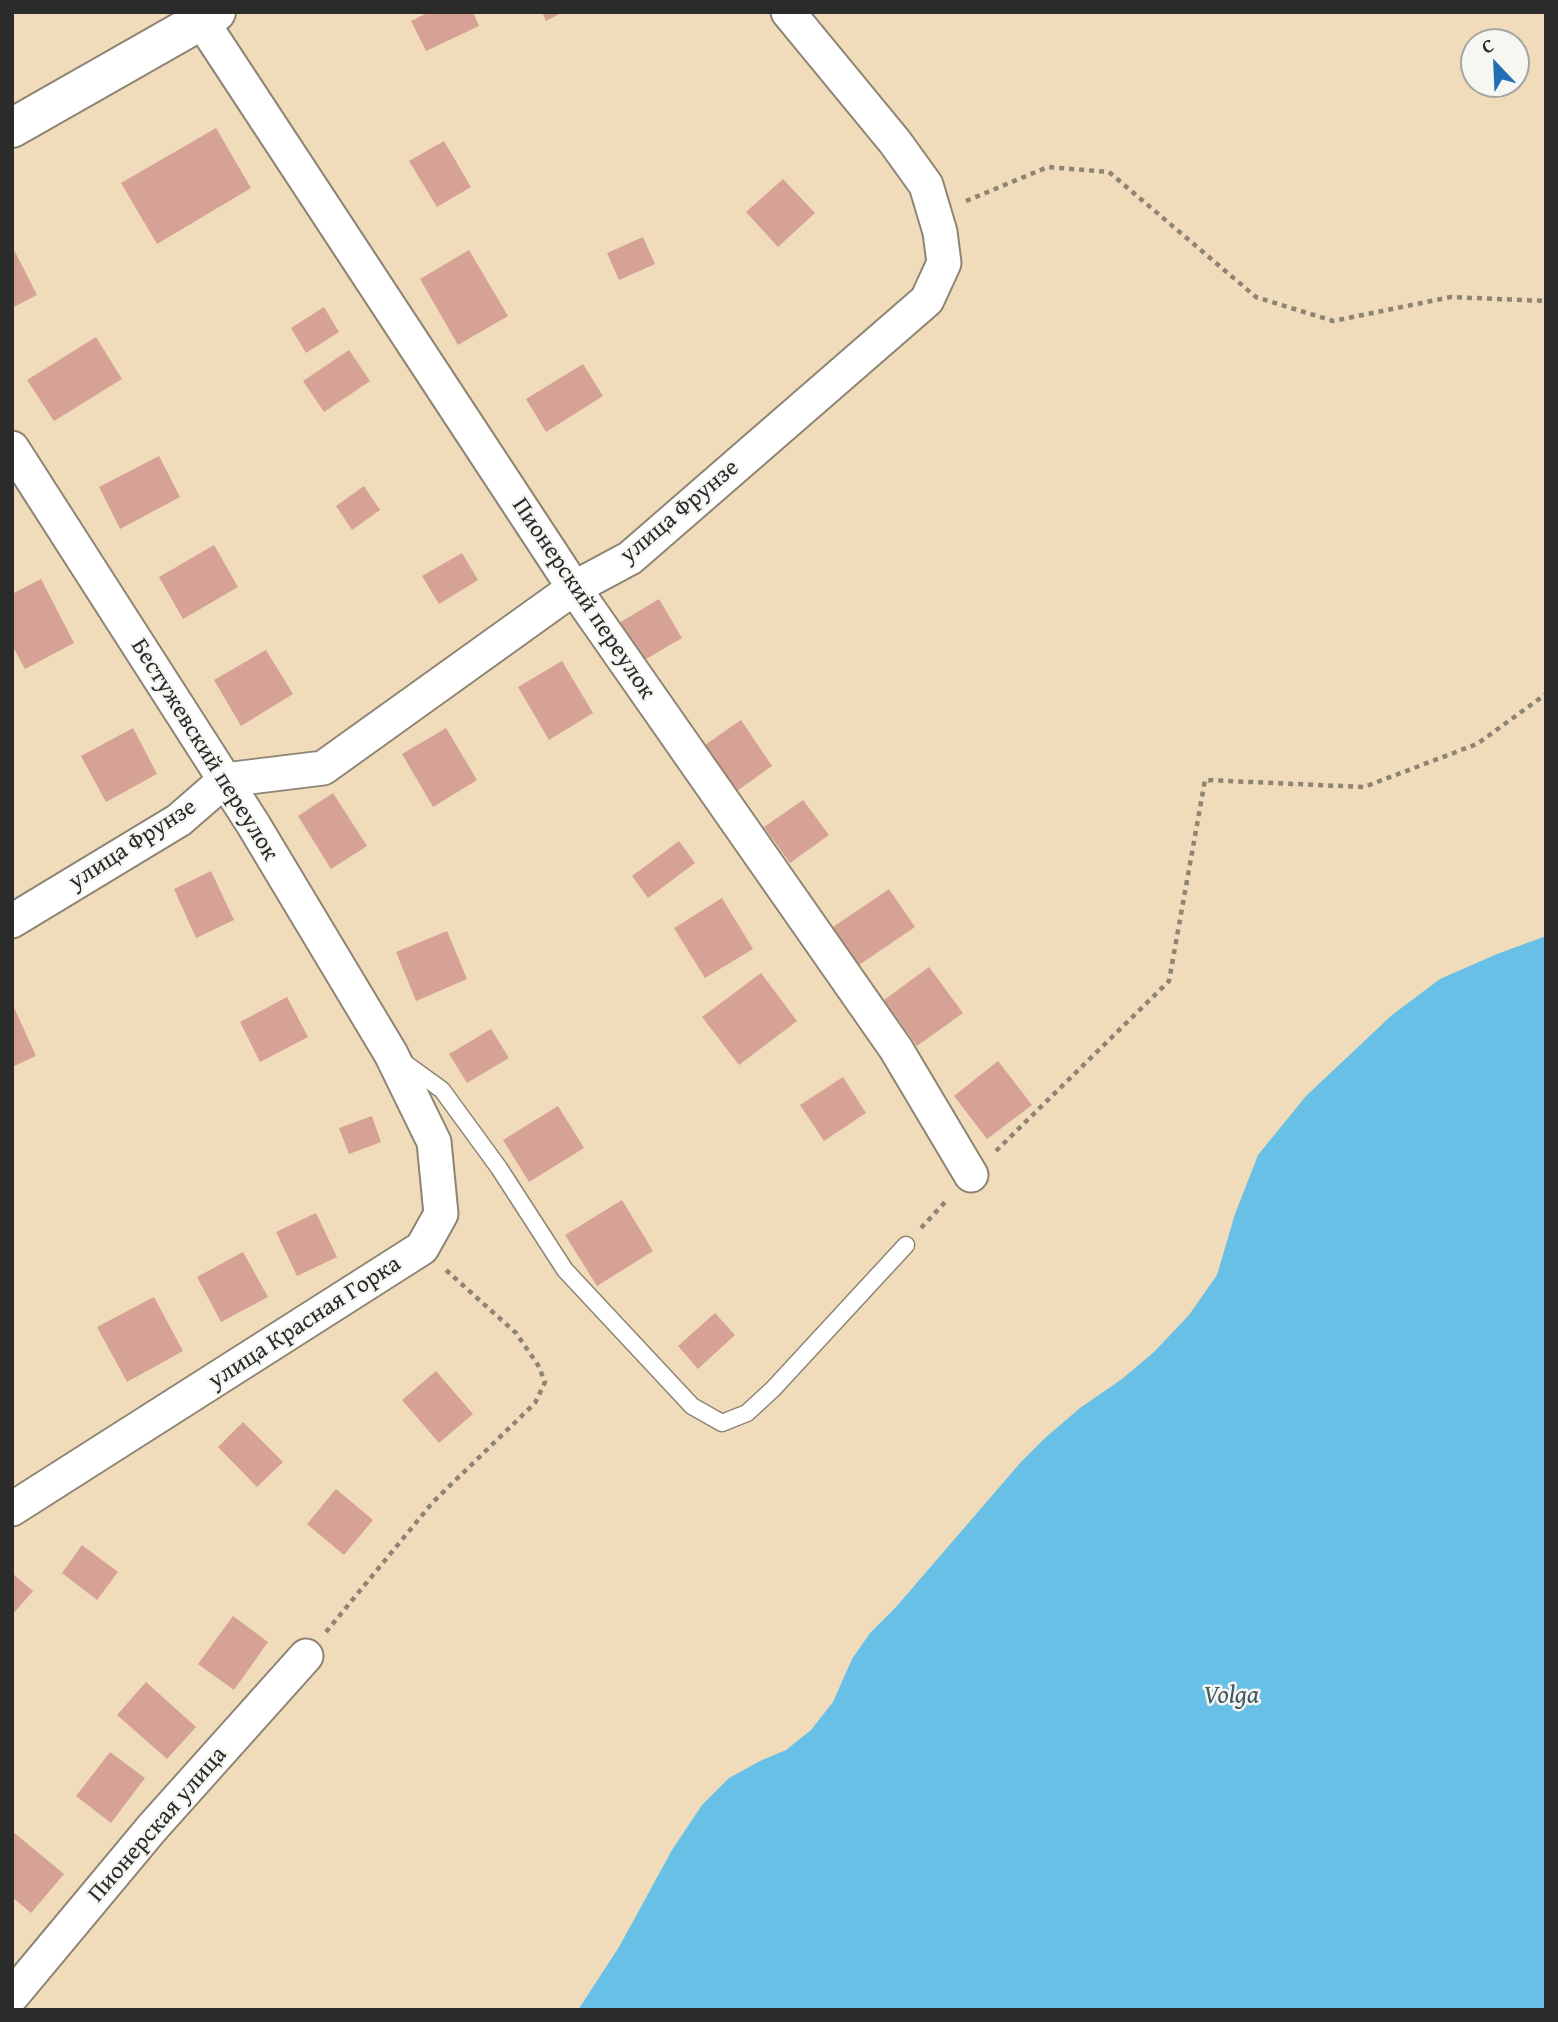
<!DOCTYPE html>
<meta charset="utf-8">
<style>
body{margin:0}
#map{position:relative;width:1558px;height:2022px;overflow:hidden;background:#f0dcbb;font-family:"Gentium Book Plus",serif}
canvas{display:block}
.frame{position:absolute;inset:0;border:14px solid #2b2b2b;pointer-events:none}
.north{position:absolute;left:1460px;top:28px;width:70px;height:70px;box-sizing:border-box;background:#f6f6f2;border:2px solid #a5a5a2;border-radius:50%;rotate:337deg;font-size:19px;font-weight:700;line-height:28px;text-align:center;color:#2b2b2b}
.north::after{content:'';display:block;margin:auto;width:24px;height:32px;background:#1f6fb2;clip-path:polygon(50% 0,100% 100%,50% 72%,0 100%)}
</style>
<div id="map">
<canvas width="1558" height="2022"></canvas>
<div class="frame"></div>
<div class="north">С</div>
</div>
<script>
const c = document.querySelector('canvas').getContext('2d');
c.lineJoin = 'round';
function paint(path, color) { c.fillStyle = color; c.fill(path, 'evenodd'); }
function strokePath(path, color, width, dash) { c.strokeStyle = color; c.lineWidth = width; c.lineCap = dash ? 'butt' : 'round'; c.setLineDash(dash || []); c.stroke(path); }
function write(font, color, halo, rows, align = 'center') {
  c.font = font + ' "Gentium Book Plus",serif'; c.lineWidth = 5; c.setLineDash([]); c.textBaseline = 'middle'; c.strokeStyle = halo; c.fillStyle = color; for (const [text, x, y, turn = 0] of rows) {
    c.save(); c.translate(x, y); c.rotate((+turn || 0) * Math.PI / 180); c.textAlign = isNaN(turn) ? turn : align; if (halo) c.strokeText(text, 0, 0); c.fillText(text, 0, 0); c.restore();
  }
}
const water = new Path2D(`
 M 1546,936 L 1546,2010 L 578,2010 L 619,1947 L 672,1850 L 702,1805 L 729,1778 L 762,1760 L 786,1750 L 811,1730 L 833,1702 L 852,1659 L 870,1633 L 896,1607 L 1021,1462 L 1045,1438 L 1080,1408 L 1122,1379 L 1154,1352 L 1189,1315 L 1217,1275 L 1235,1214 L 1258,1155 L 1306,1096 L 1392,1015 L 1440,979 L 1497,954 Z`);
const building = new Path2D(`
 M 429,12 L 473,12 L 479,26 L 426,51 L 411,21 Z
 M 542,12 L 563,12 L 546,21 Z
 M 216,128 L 251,188 L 157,244 L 121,183 Z
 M 444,141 L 471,187 L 437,207 L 409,161 Z
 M 783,179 L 815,213 L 778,247 L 746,212 Z
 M 643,237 L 655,264 L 619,280 L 607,253 Z
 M 12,246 L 37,295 L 12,308 Z
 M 469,250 L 508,316 L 458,345 L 420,279 Z
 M 324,307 L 339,332 L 306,353 L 291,328 Z
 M 96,337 L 122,379 L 54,421 L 27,380 Z
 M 349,350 L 370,381 L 324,412 L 303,381 Z
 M 583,364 L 603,396 L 546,432 L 526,399 Z
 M 159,456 L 180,497 L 120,529 L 99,487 Z
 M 364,486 L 380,510 L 352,530 L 336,506 Z
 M 214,545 L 238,587 L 183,619 L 159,577 Z
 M 462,553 L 478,580 L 439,604 L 422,576 Z
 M 41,579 L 74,643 L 25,669 L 12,645 L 12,594 Z
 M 659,599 L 682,638 L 641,662 L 619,623 Z
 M 266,650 L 293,694 L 241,726 L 214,680 Z
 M 562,661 L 593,713 L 549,740 L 518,687 Z
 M 741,720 L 772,766 L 734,793 L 702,747 Z
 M 133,728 L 157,774 L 106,802 L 81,756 Z
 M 446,728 L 477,780 L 433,807 L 402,754 Z
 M 333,793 L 367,846 L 331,869 L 298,816 Z
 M 803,800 L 829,835 L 790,863 L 764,827 Z
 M 679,841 L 695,863 L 648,898 L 632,876 Z
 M 211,871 L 234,920 L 196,938 L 174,889 Z
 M 889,889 L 915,927 L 859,965 L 833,927 Z
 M 722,898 L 753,949 L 705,978 L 674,928 Z
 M 447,931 L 467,979 L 416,1001 L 396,952 Z
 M 929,967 L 963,1013 L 917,1046 L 884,1000 Z
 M 761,973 L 797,1021 L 739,1065 L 702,1017 Z
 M 287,997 L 308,1037 L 260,1062 L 240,1022 Z
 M 12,1003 L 36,1056 L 12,1067 Z
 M 491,1029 L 509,1058 L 467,1083 L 449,1054 Z
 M 998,1061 L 1032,1105 L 987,1139 L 954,1096 Z
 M 843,1077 L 866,1113 L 824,1141 L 800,1105 Z
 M 558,1106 L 584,1148 L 529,1182 L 503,1140 Z
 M 372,1116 L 381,1142 L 349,1154 L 339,1128 Z
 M 622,1200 L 653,1251 L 597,1286 L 565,1235 Z
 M 316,1213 L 337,1257 L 297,1276 L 276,1232 Z
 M 243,1252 L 268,1297 L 221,1322 L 197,1277 Z
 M 154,1297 L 183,1351 L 127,1382 L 97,1327 Z
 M 715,1313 L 735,1335 L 698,1369 L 678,1346 Z
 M 436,1371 L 473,1414 L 439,1443 L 402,1400 Z
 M 243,1422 L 283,1462 L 257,1487 L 218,1447 Z
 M 336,1489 L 373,1520 L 344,1555 L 307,1524 Z
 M 82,1545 L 118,1572 L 97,1600 L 62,1573 Z
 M 12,1573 L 33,1591 L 12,1615 Z
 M 233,1616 L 268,1642 L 234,1690 L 198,1664 Z
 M 146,1682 L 196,1727 L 167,1759 L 117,1715 Z
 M 110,1752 L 145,1778 L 111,1823 L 76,1796 Z
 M 12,1831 L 64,1874 L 31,1913 L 12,1897 Z`);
const path = new Path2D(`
 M 966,201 L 1048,167 L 1109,172 L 1256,297 L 1333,321 L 1451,297 L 1546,301
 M 996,1151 L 1169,981 L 1205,780 L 1364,787 L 1477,744 L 1546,694
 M 921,1228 L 948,1199
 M 326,1632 L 433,1502 L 535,1403 L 545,1382 L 538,1365 L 516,1333 L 446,1270`);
const service = new Path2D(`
 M 402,1061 L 442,1090 L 499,1168 L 565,1270 L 692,1406 L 722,1423 L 747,1413 L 773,1389 L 906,1245`);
const minor = new Path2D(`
 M 201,20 L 574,588 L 896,1049 L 971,1175
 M 12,448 L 253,824 L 391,1054 L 434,1142 L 441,1214 L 422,1248 L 12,1509
 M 12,921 L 179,820 L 225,780 L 323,768 L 574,588 L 630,558 L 927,300 L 944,263 L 940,232 L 926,185 L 895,142 L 788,12
 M 12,1996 L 152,1828 L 306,1656`);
const tertiary = new Path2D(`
 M 12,128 L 216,12`);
const streetNames = [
 ["улица Фрунзе",680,512,-40],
 ["Пионерский переулок",583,599,56],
 ["Бестужевский переулок",204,750,58],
 ["улица Фрунзе",133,845,-33],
 ["улица Красная Горка",305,1323,-33],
 ["Пионерская улица",158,1825,-49]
];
const waterNames = [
 ["Volga",1231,1696]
];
paint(water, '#68c0e6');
paint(building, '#d6a296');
strokePath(service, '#8e8473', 19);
strokePath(minor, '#8e8473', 37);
strokePath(tertiary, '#8e8473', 42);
strokePath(path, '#8e8473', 4.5, [5, 5]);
strokePath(service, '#fff', 16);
strokePath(minor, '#fff', 33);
strokePath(tertiary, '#fff', 38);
write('24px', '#2b2b2b', '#f6f6f2', streetNames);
write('italic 26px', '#3d5863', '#f6f6f2', waterNames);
</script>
